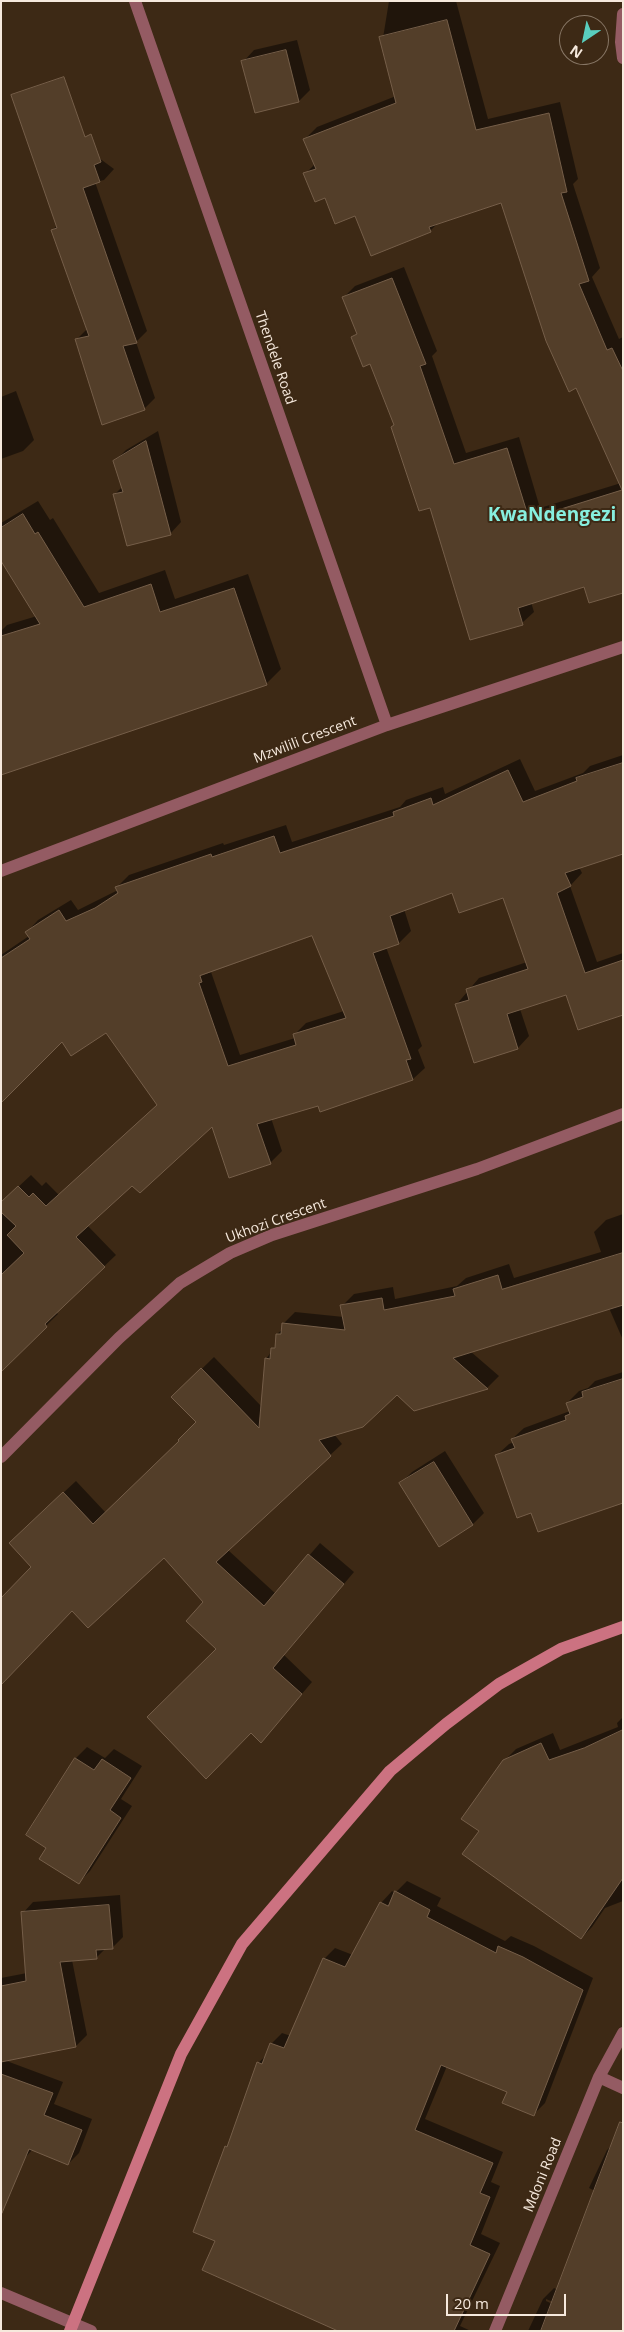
<!DOCTYPE html>
<style>
body{margin:0}
#map{position:relative;width:624px;height:2332px;overflow:hidden;background:#3d2915;font-family:"Open Sans",sans-serif}
canvas{display:block}
.frame{position:absolute;inset:0;border:2px solid #f6e9dd;pointer-events:none}
.north{position:absolute;left:559px;top:15px;width:50px;height:50px;box-sizing:border-box;background:#3d2915;border:1px solid #877665;border-radius:50%;rotate:214deg;font-size:14px;font-weight:700;line-height:20px;text-align:center;color:#f6e9dd}
.north::after{content:'';display:block;margin:auto;width:18px;height:22px;background:#59cebe;clip-path:polygon(50% 0,100% 100%,50% 72%,0 100%)}
.scale{position:absolute;left:446px;top:2294px;width:120px;height:22px;box-sizing:border-box;border:2px solid #f6e9dd;border-top:0;padding-left:6px;font-size:15px;line-height:18px;white-space:nowrap;color:#f6e9dd;-webkit-text-stroke:4px #3d2915;paint-order:stroke}
</style>
<div id="map">
<canvas width="624" height="2332"></canvas>
<div class="frame"></div>
<div class="north">N</div>
<div class="scale">20 m</div>
</div>
<script>
const c = document.querySelector('canvas').getContext('2d');
c.lineJoin = 'round';
function paint(path, color) { c.fillStyle = color; c.fill(path, 'evenodd'); }
function strokePath(path, color, width, dash) { c.strokeStyle = color; c.lineWidth = width; c.lineCap = dash ? 'butt' : 'round'; c.setLineDash(dash || []); c.stroke(path); }
function write(font, color, halo, rows, align = 'center') {
  c.font = font + ' "Open Sans",sans-serif'; c.lineWidth = 4; c.setLineDash([]); c.textBaseline = 'middle'; c.strokeStyle = halo; c.fillStyle = color; for (const [text, x, y, turn = 0] of rows) {
    c.save(); c.translate(x, y); c.rotate((+turn || 0) * Math.PI / 180); c.textAlign = isNaN(turn) ? turn : align; if (halo) c.strokeText(text, 0, 0); c.fillText(text, 0, 0); c.restore();
  }
}
const shadow = new Path2D(`
 M 389,1 L 456,1 L 488,119 L 560,102 L 578,179 L 573,184 L 600,268 L 592,277 L 619,339 L 623,337 L 623,591 L 585,585 L 531,602 L 534,612 L 522,623 L 430,506 L 392,427 L 395,424 L 371,362 L 353,337 L 357,333 L 344,297 L 355,286 L 404,267 L 437,351 L 432,356 L 466,453 L 519,437 L 540,508 L 621,483 L 501,201 L 438,223 L 430,231 L 326,196 L 305,174 L 315,164 L 305,139 L 317,127 L 396,96 L 382,44 Z
 M 297,40 L 310,90 L 299,101 L 243,62 L 254,50 Z
 M 31,108 L 114,169 L 104,180 L 95,182 L 147,331 L 136,342 L 155,398 L 144,409 L 76,340 L 87,329 L 52,230 L 58,225 Z
 M 16,391 L 34,440 L 23,451 L 1,459 L 1,397 Z
 M 158,431 L 181,522 L 170,534 L 114,495 L 123,486 L 115,461 L 126,450 Z
 M 38,501 L 50,520 L 53,518 L 99,593 L 165,570 L 175,599 L 248,574 L 281,669 L 266,684 L 1,758 L 1,631 L 7,625 L 37,616 L 1,558 L 1,523 Z
 M 623,755 L 623,853 L 579,867 L 582,873 L 570,886 L 597,962 L 623,953 L 623,1010 L 566,994 L 520,1009 L 529,1036 L 518,1048 L 456,1005 L 479,978 L 527,962 L 504,897 L 452,892 L 404,909 L 411,931 L 399,943 L 386,947 L 422,1046 L 418,1050 L 425,1068 L 413,1079 L 271,1118 L 282,1151 L 270,1163 L 213,1124 L 132,1184 L 87,1225 L 116,1255 L 56,1312 L 58,1314 L 1,1370 L 1,1203 L 31,1175 L 42,1186 L 46,1182 L 59,1195 L 159,1105 L 107,1031 L 62,1040 L 1,1006 L 1,955 L 29,936 L 27,932 L 38,920 L 71,900 L 78,910 L 118,890 L 117,887 L 129,875 L 223,843 L 224,845 L 286,825 L 292,842 L 400,807 L 406,800 L 443,787 L 445,794 L 520,759 L 535,791 L 583,773 L 590,766 ZM 313,935 L 344,1011 L 306,1023 L 294,1035 L 295,1038 L 240,1055 L 211,972 Z
 M 623,1214 L 623,1340 L 609,1308 L 470,1351 L 499,1376 L 487,1388 L 414,1410 L 397,1393 L 334,1434 L 342,1444 L 228,1550 L 276,1594 L 320,1543 L 354,1572 L 284,1655 L 312,1682 L 272,1729 L 218,1649 L 204,1602 L 164,1556 L 73,1609 L 33,1567 L 22,1531 L 76,1481 L 106,1513 L 181,1441 L 198,1422 L 173,1397 L 214,1357 L 262,1407 L 266,1359 L 277,1344 L 277,1334 L 283,1329 L 283,1324 L 295,1312 L 344,1317 L 342,1306 L 354,1294 L 393,1287 L 395,1299 L 457,1286 L 466,1278 L 509,1264 L 514,1278 L 601,1252 L 594,1232 L 606,1220 Z
 M 623,1372 L 623,1502 L 532,1511 L 497,1455 L 509,1444 L 514,1442 L 512,1439 L 524,1428 L 570,1411 L 567,1403 L 579,1391 L 588,1388 L 595,1381 Z
 M 445,1451 L 484,1513 L 473,1524 L 439,1545 L 400,1484 L 412,1472 Z
 M 623,1717 L 623,1901 L 605,1908 L 592,1927 L 581,1938 L 480,1830 L 504,1761 L 516,1749 L 553,1733 L 560,1750 L 618,1727 L 617,1723 Z
 M 87,1747 L 105,1758 L 114,1749 L 142,1766 L 121,1799 L 132,1806 L 90,1871 L 79,1882 L 48,1847 L 27,1834 L 76,1758 Z
 M 407,1881 L 441,1898 L 437,1906 L 505,1941 L 511,1936 L 534,1946 L 593,1978 L 545,2103 L 534,2114 L 509,2091 L 447,2066 L 425,2119 L 503,2152 L 491,2182 L 500,2186 L 481,2234 L 500,2243 L 460,2326 L 471,2331 L 338,2331 L 216,2241 L 226,2147 L 230,2143 L 258,2063 L 268,2054 L 271,2044 L 282,2033 L 291,2036 L 324,1959 L 335,1948 L 353,1955 L 381,1903 L 392,1891 L 395,1893 Z
 M 120,1895 L 123,1937 L 112,1948 L 106,1948 L 96,1958 L 72,1960 L 87,2035 L 76,2046 L 4,2060 L 63,2082 L 54,2104 L 92,2119 L 79,2153 L 68,2164 L 33,2149 L 24,2159 L 13,2158 L 1,2184 L 1,1978 L 27,1973 L 23,1913 L 33,1902 Z
 M 618,2139 L 623,2331 L 528,2331 L 543,2299 L 554,2288 L 558,2290 L 595,2191 L 589,2188 L 607,2150 ZM 546,2299 L 558,2304 L 557,2306 L 546,2301 Z`);
const building = new Path2D(`
 M 447,20 L 476,130 L 549,113 L 567,192 L 561,193 L 589,281 L 579,284 L 607,350 L 612,348 L 623,371 L 623,593 L 589,603 L 584,587 L 518,608 L 523,625 L 470,640 L 430,508 L 419,511 L 391,427 L 394,425 L 370,364 L 363,367 L 351,337 L 357,334 L 342,297 L 392,278 L 426,364 L 420,366 L 454,464 L 507,448 L 529,519 L 622,490 L 576,388 L 569,392 L 546,341 L 501,203 L 429,227 L 431,232 L 371,256 L 355,216 L 335,224 L 325,198 L 315,202 L 303,173 L 316,169 L 303,139 L 396,103 L 379,37 Z
 M 286,50 L 299,102 L 255,113 L 241,61 Z
 M 64,77 L 85,137 L 91,134 L 101,162 L 94,165 L 100,182 L 83,188 L 137,343 L 123,346 L 145,410 L 102,425 L 75,339 L 89,336 L 51,230 L 57,228 L 11,95 Z
 M 146,441 L 171,535 L 127,546 L 113,494 L 123,492 L 113,461 Z
 M 23,514 L 35,534 L 38,532 L 84,607 L 151,584 L 160,612 L 234,588 L 267,685 L 1,775 L 1,636 L 40,624 L 1,561 L 1,528 Z
 M 623,763 L 623,854 L 565,873 L 571,886 L 557,893 L 585,973 L 623,960 L 623,1015 L 578,1030 L 566,995 L 507,1014 L 518,1049 L 474,1063 L 455,1004 L 469,1000 L 466,989 L 528,969 L 503,898 L 459,913 L 452,893 L 390,916 L 399,944 L 373,953 L 411,1059 L 406,1060 L 413,1080 L 320,1112 L 318,1106 L 257,1124 L 271,1164 L 229,1178 L 212,1127 L 140,1193 L 132,1186 L 76,1237 L 105,1267 L 45,1324 L 47,1327 L 1,1372 L 1,1275 L 24,1253 L 7,1235 L 16,1226 L 1,1212 L 1,1202 L 18,1186 L 29,1197 L 33,1193 L 46,1206 L 157,1105 L 106,1033 L 71,1056 L 62,1042 L 1,1103 L 1,958 L 30,939 L 25,932 L 59,910 L 66,921 L 95,908 L 118,893 L 115,887 L 211,854 L 212,857 L 274,836 L 280,853 L 394,816 L 393,812 L 431,798 L 433,805 L 508,770 L 523,802 L 577,781 L 576,778 ZM 312,936 L 346,1018 L 293,1034 L 296,1045 L 228,1066 L 199,983 L 202,982 L 200,976 Z
 M 623,1253 L 623,1305 L 453,1358 L 488,1389 L 414,1411 L 397,1395 L 363,1427 L 319,1440 L 331,1456 L 216,1562 L 264,1606 L 308,1554 L 344,1584 L 273,1668 L 302,1694 L 261,1743 L 251,1733 L 206,1779 L 147,1717 L 216,1649 L 186,1621 L 203,1602 L 164,1558 L 88,1628 L 72,1611 L 1,1685 L 1,1598 L 31,1567 L 9,1543 L 63,1492 L 93,1524 L 179,1441 L 178,1440 L 196,1422 L 171,1397 L 201,1368 L 259,1428 L 265,1358 L 270,1359 L 271,1348 L 275,1348 L 276,1334 L 281,1334 L 282,1323 L 345,1330 L 340,1305 L 382,1298 L 384,1310 L 455,1296 L 453,1289 L 498,1275 L 502,1289 Z
 M 623,1379 L 623,1503 L 538,1532 L 531,1513 L 517,1518 L 495,1455 L 515,1448 L 511,1439 L 566,1420 L 565,1416 L 570,1414 L 566,1403 L 583,1397 L 582,1392 Z
 M 434,1462 L 473,1525 L 439,1547 L 399,1483 Z
 M 623,1730 L 623,1878 L 581,1939 L 462,1854 L 479,1831 L 461,1819 L 503,1760 L 541,1743 L 549,1760 L 584,1748 Z
 M 75,1758 L 94,1770 L 102,1759 L 131,1778 L 110,1810 L 121,1818 L 79,1884 L 39,1859 L 46,1848 L 26,1835 Z
 M 395,1891 L 430,1910 L 427,1917 L 496,1953 L 498,1946 L 523,1957 L 583,1990 L 534,2116 L 502,2103 L 507,2092 L 441,2065 L 415,2130 L 493,2163 L 480,2193 L 490,2197 L 470,2245 L 490,2254 L 454,2331 L 338,2331 L 202,2270 L 215,2241 L 193,2232 L 225,2146 L 227,2147 L 257,2062 L 262,2064 L 270,2043 L 284,2048 L 323,1958 L 345,1967 L 380,1902 L 388,1906 Z
 M 109,1905 L 113,1949 L 96,1950 L 97,1959 L 60,1962 L 76,2047 L 1,2062 L 1,1986 L 26,1981 L 21,1912 Z
 M 1,2074 L 53,2093 L 44,2115 L 82,2130 L 68,2165 L 29,2149 L 2,2213 Z
 M 620,2122 L 623,2123 L 623,2331 L 541,2331 Z`);
const street = new Path2D(`
 M 135,1 L 387,725
 M 623,14 L 621,42 L 623,58
 M 1,871 L 387,725 L 623,647
 M 1,1457 L 119,1338 L 180,1283 L 230,1253 L 272,1235 L 477,1169 L 623,1114
 M 599,2077 L 623,2088
 M 1,2293 L 91,2331
 M 495,2331 L 599,2077 L 623,2033`);
const secondary = new Path2D(`
 M 70,2331 L 181,2054 L 242,1944 L 390,1771 L 446,1724 L 499,1684 L 561,1649 L 623,1627`);
const streetNames = [
 ["Thendele Road",275,358,71],
 ["Mzwilili Crescent",305,740,-21],
 ["Ukhozi Crescent",276,1221,-20],
 ["Mdoni Road",543,2175,-68]
];
const districtNames = [
 ["KwaNdengezi",552,516]
];
paint(shadow, '#0007');
paint(building, '#533e29');
strokePath(building, '#755e49', 1);
strokePath(street, '#945b63', 12);
strokePath(secondary, '#cc7281', 12);
write('14px', '#f6e9dd', '#3d2915', streetNames);
write('bold 19px', '#87efdf', '#3d2915', districtNames);
</script>
